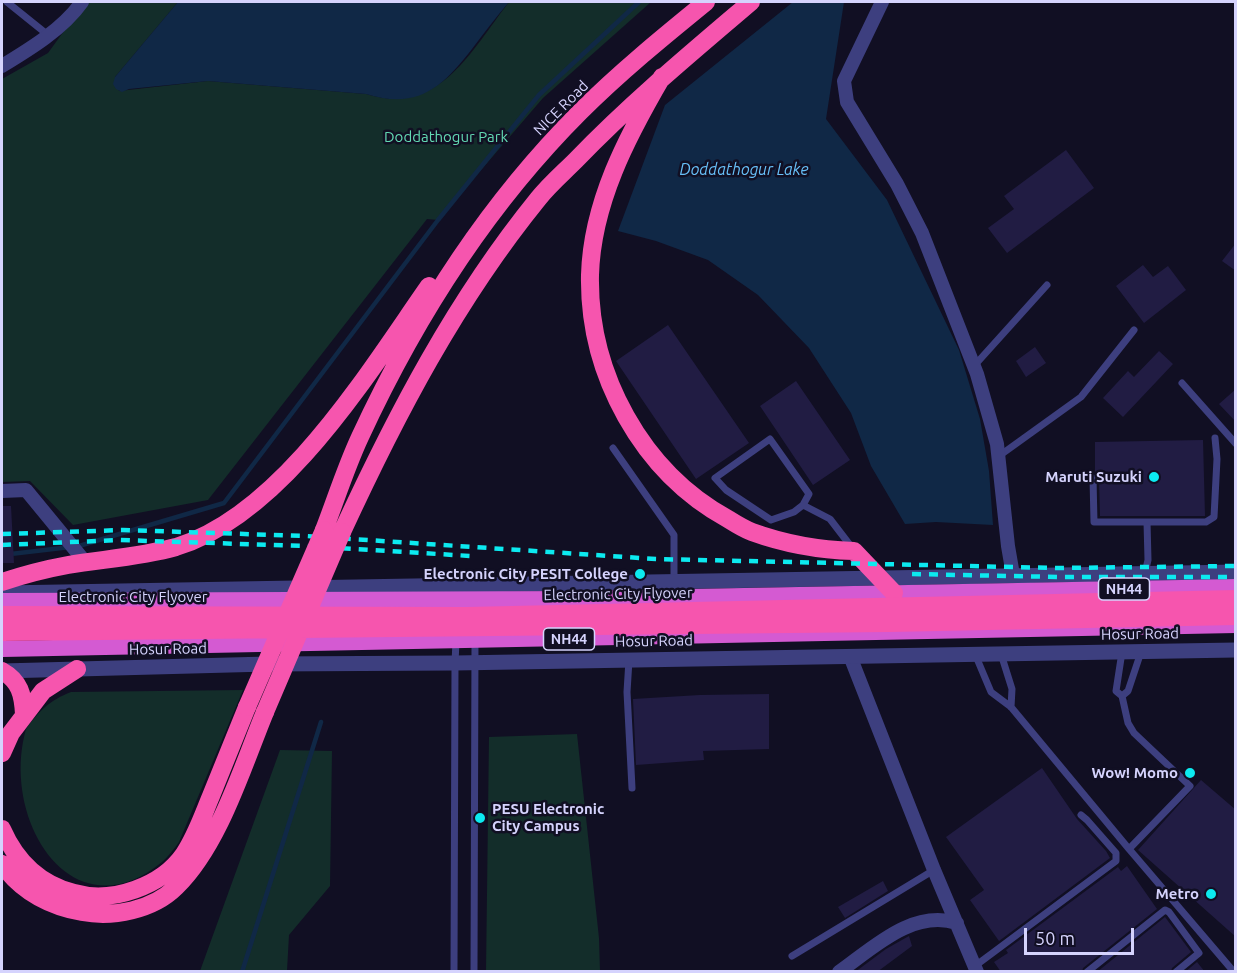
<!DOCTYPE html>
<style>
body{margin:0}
#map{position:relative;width:1237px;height:973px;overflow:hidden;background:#110f23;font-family:Ubuntu,sans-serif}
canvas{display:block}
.frame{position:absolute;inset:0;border:3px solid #d5d3fd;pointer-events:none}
.scale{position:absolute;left:1024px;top:928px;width:110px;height:27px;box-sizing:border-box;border:3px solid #d5d3fd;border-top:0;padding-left:8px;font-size:18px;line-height:21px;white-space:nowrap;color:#d5d3fd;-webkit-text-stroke:4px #110f23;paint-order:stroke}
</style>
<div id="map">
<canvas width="1237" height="973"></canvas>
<div class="frame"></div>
<div class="scale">50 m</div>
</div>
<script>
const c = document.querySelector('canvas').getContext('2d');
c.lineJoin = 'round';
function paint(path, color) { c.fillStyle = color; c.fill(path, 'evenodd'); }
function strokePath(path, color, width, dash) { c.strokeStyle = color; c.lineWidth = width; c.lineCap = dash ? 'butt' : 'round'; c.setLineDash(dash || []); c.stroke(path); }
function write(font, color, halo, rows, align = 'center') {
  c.font = font + ' Ubuntu,sans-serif'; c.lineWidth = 5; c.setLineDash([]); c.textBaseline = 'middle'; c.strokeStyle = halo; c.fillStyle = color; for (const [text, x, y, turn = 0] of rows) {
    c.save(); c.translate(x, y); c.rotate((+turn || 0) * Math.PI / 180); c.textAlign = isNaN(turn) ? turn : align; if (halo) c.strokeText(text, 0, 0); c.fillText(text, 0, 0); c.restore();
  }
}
const green = new Path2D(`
 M 85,2 L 178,2 L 115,77 L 119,91 L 208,81 L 366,94 C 439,117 471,51 509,2 L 651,2 L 543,98 L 438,220 L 427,219 L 208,500 L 73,525 L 30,481 L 2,482 L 2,79 L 48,53 Z
 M 243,690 L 179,842 C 174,849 168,857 162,862 C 72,936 0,820 26,729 C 39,711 50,700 71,692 Z
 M 577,734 L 599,938 L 600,971 L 486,971 L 489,737 Z
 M 280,750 L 332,751 L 330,886 L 289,935 L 287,971 L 200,971 Z`);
const water = new Path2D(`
 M 178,2 L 509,2 C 496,17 484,33 472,49 C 442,88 417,110 366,94 L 208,81 L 129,89 L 122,92 L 116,89 L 113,84 L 115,77 Z
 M 793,2 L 844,2 L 826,119 L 887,200 L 959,350 L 980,419 L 989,471 L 993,525 L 936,522 L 905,524 L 871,466 L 851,413 L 809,348 L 758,295 L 708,260 L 656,241 L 618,231 L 665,105 Z`);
const stream = new Path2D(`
 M 2,555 L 79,546 L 224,503 L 438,220 L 539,95 L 639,2
 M 242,972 L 321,722`);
const building = new Path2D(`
 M 1066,150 L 1094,188 L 1007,253 L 988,228 L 1014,209 L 1004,196 Z
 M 1236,243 L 1236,271 L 1222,261 Z
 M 1143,265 L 1153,277 L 1168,266 L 1186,290 L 1144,323 L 1116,286 Z
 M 668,325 L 749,443 L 696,479 L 616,361 Z
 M 1035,347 L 1046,363 L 1026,377 L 1016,361 Z
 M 1159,351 L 1173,364 L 1123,417 L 1103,398 L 1128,371 L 1134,377 Z
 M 796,381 L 850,460 L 813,485 L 760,406 Z
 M 1236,389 L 1236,422 L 1219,404 Z
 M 1203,440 L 1205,516 L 1100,516 L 1099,478 L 1095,473 L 1095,442 Z
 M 2,506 L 11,506 L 14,563 L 2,563 Z
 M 769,694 L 769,749 L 703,751 L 704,760 L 636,765 L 633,699 L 700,695 Z
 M 1042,768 L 1077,819 L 1106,851 L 1110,858 L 999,941 L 970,900 L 984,890 L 946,837 Z
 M 1201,780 L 1236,810 L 1236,937 L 1138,850 Z
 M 1127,866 L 1157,909 L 1083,968 L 1082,972 L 1001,972 L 994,962 L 1008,953 L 1006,950 L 1118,867 L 1121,871 Z
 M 883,881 L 888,891 L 845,918 L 838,907 Z
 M 1165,917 L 1191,952 L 1172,968 L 1171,972 L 1097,972 Z
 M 909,936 L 912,946 L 877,972 L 855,972 L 886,949 Z
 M 1197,962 L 1205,972 L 1185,972 Z`);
const service = new Path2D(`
 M 7,2 L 48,35
 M 974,366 L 1047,285
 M 1182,383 L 1236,444
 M 613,448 L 674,535 L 674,580
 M 999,456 L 1081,397 L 1134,330
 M 1093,478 L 1094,522 L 1147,522 L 1148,560 L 1145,573
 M 803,505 L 794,512 L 771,520 L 726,490 L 715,478 L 770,439 L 809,494 L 803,505 L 830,519 L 853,549
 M 1147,522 L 1206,522 L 1214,517 L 1217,459 L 1215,438
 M 975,654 L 991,692 L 1011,707 L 1129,849 L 1190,786 L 1134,733 L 1128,723 L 1122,696 L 1116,691 L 1122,652
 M 1001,654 L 1012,689 L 1011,707
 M 629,660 L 627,692 L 632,788
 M 1122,696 L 1128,691 L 1141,652
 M 1129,849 L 1234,972
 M 792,956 L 934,870
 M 975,966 L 1116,861 L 1116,853 L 1087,820 L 1081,815
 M 454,972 L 455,663 L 456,641
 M 474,972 L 475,641
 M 1087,972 L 1165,910 L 1169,912 L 1199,953 L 1176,972`);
const minor = new Path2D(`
 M 882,2 L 844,81 L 847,102 L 897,184 L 922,233 L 977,374 L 997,444 L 1008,546 L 1013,575
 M 2,66 C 30,49 63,29 82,2
 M 2,491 L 26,490 L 86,563
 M 850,656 L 934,870 L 977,972
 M 839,972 C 873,948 912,909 957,923`);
const tertiary = new Path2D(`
 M 2,593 L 1236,572
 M 2,671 L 268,664 L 455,663 L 1236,650`);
const trunk = new Path2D(`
 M 2,601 L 580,599 L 1236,587
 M 2,649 L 1236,625`);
const motorway = new Path2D(`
 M 662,77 C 627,137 592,203 590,275 C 588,374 642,472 728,519 C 736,524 744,529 752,532 C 785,544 819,550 854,551 L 894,593
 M 324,530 C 336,499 346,467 360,437 C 415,318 487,205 580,112 C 619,73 663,37 706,2
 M 342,532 C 396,415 456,300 538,199 C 549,185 563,173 576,160 C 631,103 691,53 751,2
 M 2,582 C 23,575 46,569 68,565 C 104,559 140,557 176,547 C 282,515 368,373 429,286
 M 2,671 C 20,681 23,695 24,714
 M 2,753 L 11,733 L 43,691 L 77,669
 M 2,829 C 16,861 39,884 74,893 C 112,904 162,886 184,854 C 196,836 203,815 211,796 C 223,766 235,736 247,707
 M 2,864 C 22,892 49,906 82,912 C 113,918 153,910 176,887 C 219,845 242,768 265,712`);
const rail = new Path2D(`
 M 2,534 L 123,530 L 306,536 L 656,559 L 1057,568 L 1236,566
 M 2,545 L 120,540 L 304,546 L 471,556
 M 912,574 L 1059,577 L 1236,577`);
const motorwayBridge = new Path2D(`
 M 2,615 L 467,616 L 1236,599
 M 2,632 L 889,623 L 1236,616
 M 247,707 L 324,530
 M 265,712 L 342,532`);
const markers = [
 [1154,477,6,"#0ceaf0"],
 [640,574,6,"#0ceaf0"],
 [1190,773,6,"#0ceaf0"],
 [480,818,6,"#0ceaf0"],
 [1211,894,6,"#0ceaf0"]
];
const shields = [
 [1124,589,51],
 [569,639,51]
];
const shieldNames = [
 ["NH44",1124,589],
 ["NH44",569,639]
];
const streetNames = [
 ["NICE Road",561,108,-45],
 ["Electronic City Flyover",618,594,-1],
 ["Electronic City Flyover",133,597],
 ["Hosur Road",1140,634,-1],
 ["Hosur Road",654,641,-1],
 ["Hosur Road",168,649,-1]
];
const parkNames = [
 ["Doddathogur Park",446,137]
];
const poiNames = [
 ["Maruti Suzuki",1142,477],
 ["Electronic City PESIT College",628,574],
 ["Wow! Momo",1178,773],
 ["PESU Electronic",492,809,"left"],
 ["City Campus",492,826,"left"],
 ["Metro",1199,894]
];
const waterNames = [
 ["Doddathogur Lake",744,170]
];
paint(green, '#132d2a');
paint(water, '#102846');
strokePath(stream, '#102846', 4.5);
paint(building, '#211c43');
strokePath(service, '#3d3f7f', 7);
strokePath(minor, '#3d3f7f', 14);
strokePath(tertiary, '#3d3f7f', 15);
strokePath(trunk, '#d45ad2', 16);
strokePath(motorway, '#f655ae', 18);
strokePath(rail, '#0ceaf0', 4.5, [9, 8]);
strokePath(motorwayBridge, '#f655ae', 18);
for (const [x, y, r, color] of markers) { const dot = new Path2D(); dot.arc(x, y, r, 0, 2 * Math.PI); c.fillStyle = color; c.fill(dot); strokePath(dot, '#110f23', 2); }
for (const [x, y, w] of shields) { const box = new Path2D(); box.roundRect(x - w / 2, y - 11, w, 22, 4.5); c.fillStyle = '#110f23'; c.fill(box); strokePath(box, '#d5d3fd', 1.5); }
write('bold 14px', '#d5d3fd', null, shieldNames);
write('15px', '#d5d3fd', '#110f23', streetNames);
write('15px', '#63d9b3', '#110f23', parkNames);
write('bold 15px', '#d5d3fd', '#110f23', poiNames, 'right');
write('italic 16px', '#67bff7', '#110f23', waterNames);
</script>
